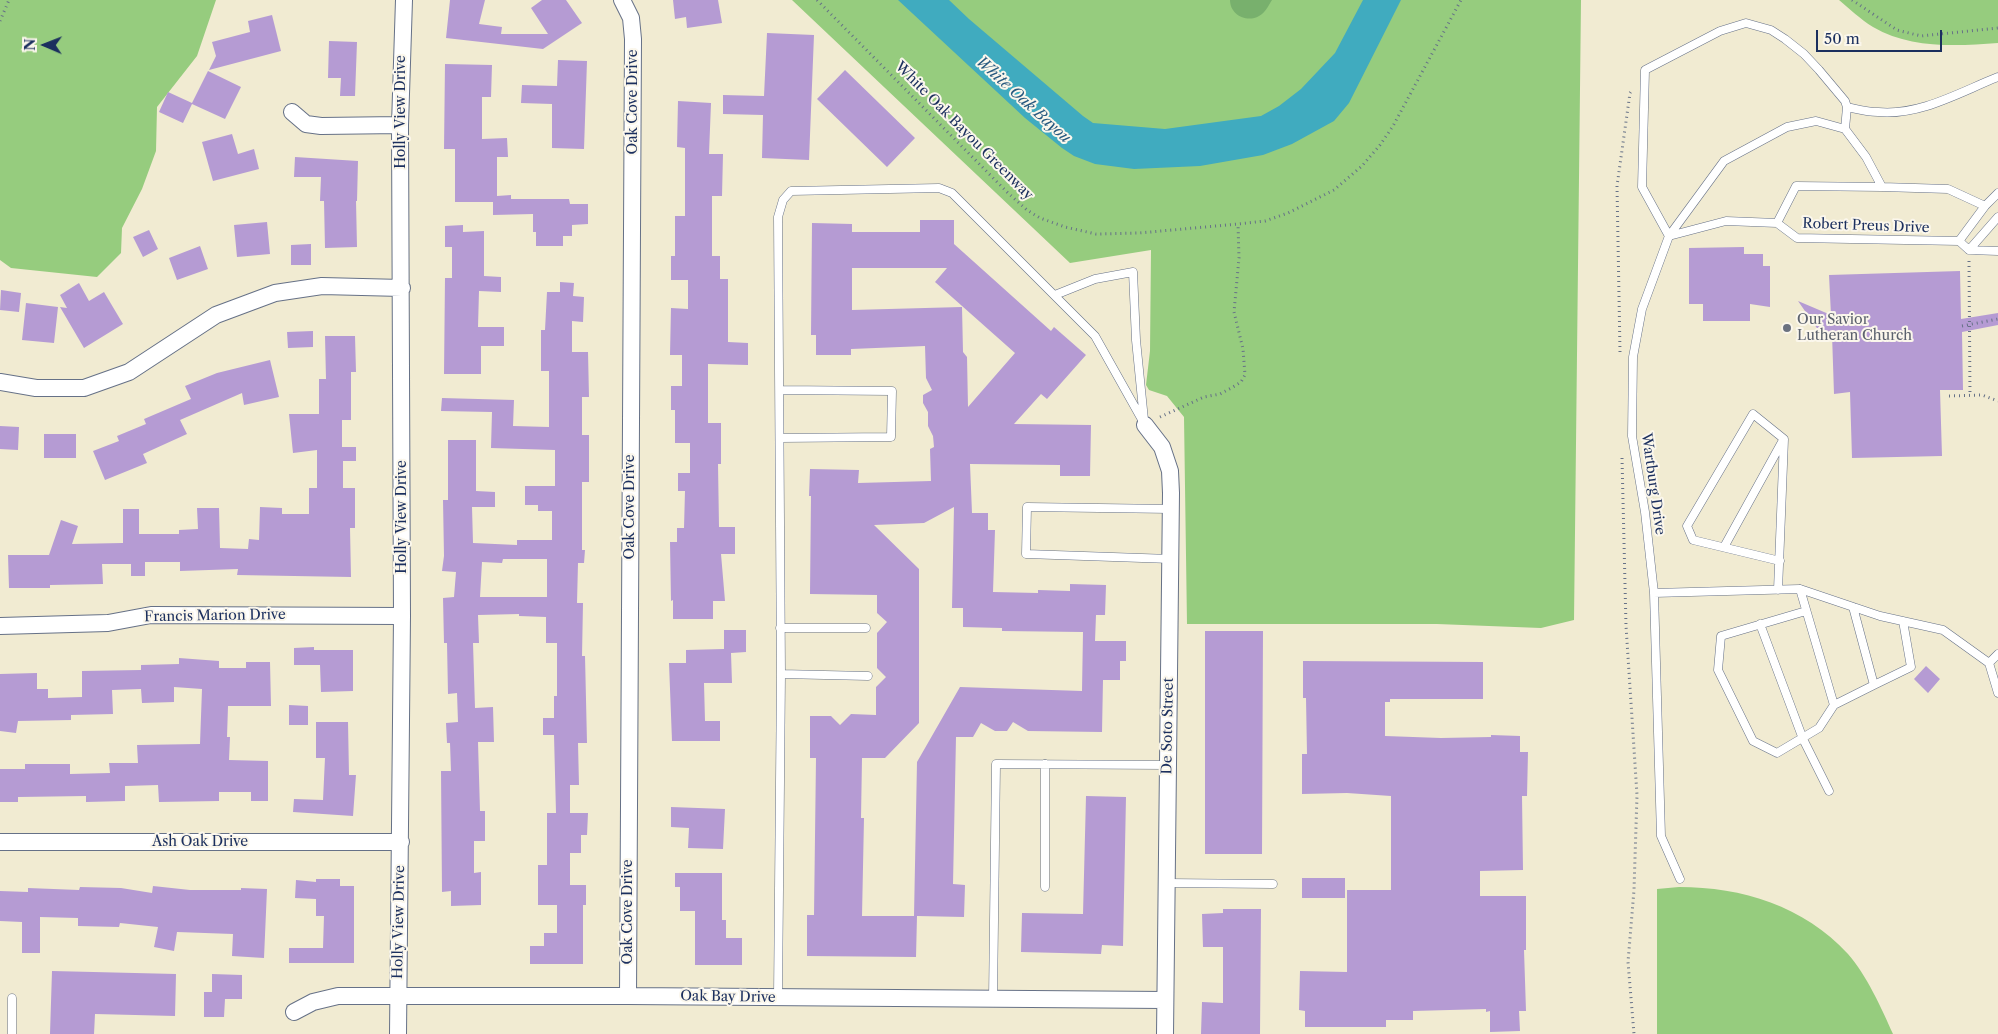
<!DOCTYPE html>
<style>
body{margin:0}
#map{position:relative;width:1998px;height:1034px;overflow:hidden;background:#f1ebd2;font-family:"Libre Caslon Text",serif}
canvas{display:block}
.north{position:absolute;left:20px;top:20px;width:50px;height:50px;-webkit-text-stroke:4px #fbf7ec;paint-order:stroke;rotate:271deg;font-size:14px;font-weight:700;line-height:20px;text-align:center;color:#1b2f5e}
.north::after{content:'';display:block;margin:auto;width:18px;height:22px;background:#1b2f5e;clip-path:polygon(50% 0,100% 100%,50% 72%,0 100%)}
.scale{position:absolute;left:1816px;top:30px;width:126px;height:22px;box-sizing:border-box;border:2px solid #1b2f5e;border-top:0;padding-left:6px;font-size:15px;line-height:18px;white-space:nowrap;color:#1b2f5e;-webkit-text-stroke:4px #fbf7ec;paint-order:stroke}
</style>
<div id="map">
<canvas width="1998" height="1034"></canvas>
<div class="north">N</div>
<div class="scale">50 m</div>
</div>
<script>
const c = document.querySelector('canvas').getContext('2d');
c.lineJoin = 'round';
function paint(path, color) { c.fillStyle = color; c.fill(path, 'evenodd'); }
function strokePath(path, color, width, dash) { c.strokeStyle = color; c.lineWidth = width; c.lineCap = dash ? 'butt' : 'round'; c.setLineDash(dash || []); c.stroke(path); }
function write(font, color, halo, rows, align = 'center') {
  c.font = font + ' "Libre Caslon Text",serif'; c.lineWidth = 4; c.setLineDash([]); c.textBaseline = 'middle'; c.strokeStyle = halo; c.fillStyle = color; for (const [text, x, y, turn = 0] of rows) {
    c.save(); c.translate(x, y); c.rotate((+turn || 0) * Math.PI / 180); c.textAlign = isNaN(turn) ? turn : align; if (halo) c.strokeText(text, 0, 0); c.fillText(text, 0, 0); c.restore();
  }
}
const green = new Path2D(`
 M 0,0 L 216,0 L 197,56 L 157,107 L 156,151 L 142,189 L 122,228 L 121,253 L 97,277 L 11,268 L 0,260 Z
 M 792,0 L 1581,0 L 1574,620 L 1541,628 L 1437,624 L 1187,624 L 1184,417 L 1167,396 L 1149,390 L 1146,385 L 1150,351 L 1151,250 L 1070,263 Z
 M 1839,0 L 1998,0 L 1998,43 C 1956,46 1911,49 1873,27 C 1860,19 1850,9 1839,0 Z
 M 1679,887 C 1742,887 1804,906 1848,954 C 1866,974 1882,1009 1893,1034 L 1657,1034 L 1657,889 Z`);
const forest = new Path2D(`
 M 1230,0 L 1272,0 C 1268,6 1266,12 1259,16 C 1247,23 1230,15 1230,0 Z`);
const water = new Path2D(`
 M 898,0 L 949,0 L 969,19 L 1083,116 L 1093,123 L 1165,129 L 1261,116 L 1279,106 L 1301,89 L 1335,53 L 1363,0 L 1401,0 L 1349,103 L 1334,121 L 1292,144 L 1263,155 L 1200,166 L 1134,169 L 1095,164 L 1074,156 L 1062,148 L 1025,118 Z`);
const building = new Path2D(`
 M 450,0 L 485,0 L 479,24 L 502,27 L 501,34 L 548,34 L 531,8 L 542,0 L 566,0 L 582,23 L 543,49 L 446,38 Z
 M 673,0 L 718,0 L 722,23 L 687,28 L 686,17 L 675,19 Z
 M 272,15 L 281,51 L 209,70 L 216,56 L 212,42 L 250,32 L 248,21 Z
 M 767,33 L 814,35 L 809,160 L 762,158 L 763,115 L 723,114 L 723,95 L 764,96 Z
 M 329,41 L 357,42 L 355,96 L 340,96 L 341,78 L 328,78 Z
 M 558,60 L 587,61 L 584,149 L 552,148 L 552,104 L 521,103 L 522,85 L 557,86 Z
 M 445,64 L 492,65 L 491,97 L 482,97 L 482,139 L 507,138 L 508,157 L 497,157 L 497,196 L 511,195 L 511,199 L 569,199 L 570,204 L 588,204 L 588,224 L 572,225 L 572,236 L 563,236 L 563,246 L 536,246 L 536,232 L 533,232 L 533,214 L 493,215 L 493,202 L 455,202 L 455,149 L 444,149 Z
 M 845,70 L 915,138 L 887,167 L 817,99 Z
 M 208,71 L 241,87 L 225,119 L 192,104 L 183,123 L 159,112 L 168,92 L 192,103 Z
 M 678,101 L 711,103 L 709,154 L 723,154 L 722,196 L 712,196 L 712,256 L 720,256 L 720,279 L 728,279 L 728,342 L 748,343 L 748,365 L 708,364 L 708,423 L 721,423 L 721,464 L 718,464 L 719,527 L 735,527 L 735,554 L 721,554 L 725,601 L 713,601 L 713,619 L 673,619 L 673,600 L 671,601 L 670,542 L 677,542 L 677,528 L 684,528 L 685,491 L 678,491 L 678,473 L 690,473 L 690,443 L 675,443 L 675,410 L 671,410 L 671,386 L 682,386 L 682,355 L 670,355 L 671,308 L 688,309 L 688,280 L 671,280 L 671,256 L 675,256 L 675,216 L 685,216 L 685,148 L 677,147 Z
 M 232,134 L 238,154 L 254,149 L 259,169 L 213,181 L 202,142 Z
 M 295,157 L 358,161 L 357,201 L 356,201 L 357,247 L 325,248 L 324,201 L 320,201 L 321,177 L 294,177 Z
 M 920,220 L 954,220 L 954,244 L 1051,331 L 1054,327 L 1086,355 L 1047,399 L 1041,394 L 1014,424 L 1091,425 L 1090,476 L 1060,476 L 1060,465 L 970,464 L 972,513 L 988,513 L 988,530 L 995,530 L 993,592 L 1038,593 L 1038,590 L 1070,591 L 1070,584 L 1106,585 L 1105,615 L 1096,615 L 1095,641 L 1126,641 L 1126,661 L 1120,661 L 1120,680 L 1103,680 L 1102,732 L 1028,731 L 1013,722 L 1007,731 L 995,731 L 981,723 L 973,737 L 956,737 L 953,884 L 965,885 L 964,917 L 917,916 L 916,957 L 807,956 L 807,915 L 814,915 L 816,758 L 810,758 L 810,716 L 831,716 L 840,725 L 851,714 L 876,715 L 876,687 L 886,677 L 877,668 L 877,633 L 887,622 L 877,613 L 877,595 L 810,594 L 811,496 L 809,496 L 810,469 L 859,470 L 858,483 L 931,481 L 930,449 L 934,447 L 933,436 L 928,426 L 928,412 L 923,403 L 923,395 L 932,390 L 926,378 L 925,346 L 851,349 L 851,355 L 816,355 L 816,335 L 811,335 L 812,223 L 852,224 L 852,232 L 920,232 ZM 852,268 L 947,268 L 935,282 L 1015,353 L 968,407 L 967,357 L 963,352 L 962,307 L 852,310 ZM 954,507 L 952,608 L 963,608 L 963,627 L 1002,628 L 1002,631 L 1083,632 L 1082,691 L 960,687 L 917,762 L 914,916 L 917,916 L 862,916 L 864,818 L 861,818 L 862,758 L 885,758 L 919,723 L 919,569 L 874,525 L 924,523 Z
 M 267,222 L 270,254 L 237,257 L 234,225 Z
 M 463,225 L 463,232 L 484,231 L 484,276 L 501,277 L 501,292 L 479,291 L 478,327 L 504,327 L 504,346 L 481,346 L 481,374 L 444,374 L 445,278 L 452,278 L 452,247 L 445,247 L 445,226 Z
 M 149,230 L 158,249 L 143,257 L 133,237 Z
 M 311,244 L 311,265 L 291,265 L 291,245 Z
 M 200,246 L 208,269 L 177,280 L 169,258 Z
 M 1744,247 L 1744,254 L 1763,254 L 1763,266 L 1770,266 L 1770,307 L 1750,304 L 1750,321 L 1703,321 L 1703,304 L 1689,304 L 1689,248 Z
 M 1960,271 L 1961,319 L 1998,313 L 1998,325 L 1962,332 L 1963,390 L 1940,390 L 1942,456 L 1852,458 L 1850,392 L 1834,394 L 1832,334 L 1821,334 L 1798,301 L 1831,315 L 1829,275 Z
 M 560,282 L 574,283 L 573,296 L 584,297 L 583,322 L 572,321 L 572,352 L 588,352 L 589,397 L 582,397 L 582,435 L 589,435 L 589,482 L 582,482 L 582,550 L 585,550 L 584,563 L 578,563 L 577,603 L 583,603 L 582,656 L 585,656 L 587,743 L 578,743 L 579,785 L 570,785 L 570,813 L 588,813 L 587,835 L 581,835 L 581,853 L 570,853 L 570,885 L 586,885 L 586,905 L 583,905 L 583,964 L 530,964 L 530,946 L 544,946 L 544,933 L 557,933 L 557,905 L 538,905 L 538,865 L 547,865 L 547,813 L 556,813 L 554,735 L 543,735 L 543,718 L 554,718 L 554,696 L 557,696 L 557,643 L 546,643 L 546,617 L 519,616 L 519,614 L 478,615 L 479,643 L 473,643 L 475,708 L 493,707 L 494,742 L 478,742 L 480,811 L 485,811 L 485,841 L 474,841 L 474,873 L 481,872 L 481,905 L 451,906 L 451,891 L 442,892 L 441,771 L 451,771 L 450,743 L 447,743 L 446,723 L 458,722 L 457,693 L 448,694 L 447,643 L 444,643 L 443,598 L 454,597 L 456,572 L 442,571 L 444,556 L 443,500 L 448,500 L 448,440 L 476,440 L 476,491 L 495,492 L 495,507 L 472,507 L 473,543 L 517,545 L 517,540 L 552,540 L 552,511 L 538,511 L 538,505 L 525,505 L 525,486 L 555,486 L 555,450 L 491,448 L 492,412 L 441,411 L 442,398 L 514,400 L 513,426 L 549,427 L 549,371 L 541,371 L 541,330 L 545,330 L 547,292 L 560,292 ZM 503,559 L 547,559 L 547,597 L 480,597 L 482,562 L 502,563 Z
 M 79,283 L 89,301 L 104,292 L 123,324 L 84,348 L 60,307 L 67,308 L 60,295 Z
 M 1,290 L 21,293 L 19,312 L 0,310 Z
 M 26,303 L 58,307 L 54,343 L 22,340 Z
 M 313,331 L 313,347 L 288,348 L 287,332 Z
 M 325,336 L 355,336 L 356,372 L 351,372 L 351,420 L 342,420 L 342,447 L 356,447 L 356,461 L 343,461 L 343,488 L 355,488 L 355,528 L 350,528 L 351,577 L 237,575 L 238,569 L 180,571 L 180,562 L 145,562 L 145,576 L 131,576 L 131,564 L 102,564 L 103,584 L 50,585 L 50,588 L 9,588 L 8,555 L 49,555 L 61,520 L 78,526 L 72,544 L 123,543 L 123,509 L 139,509 L 139,534 L 179,534 L 179,530 L 198,529 L 197,508 L 219,508 L 220,548 L 248,549 L 249,539 L 259,540 L 260,507 L 282,508 L 282,514 L 309,514 L 309,488 L 317,488 L 317,450 L 293,453 L 289,414 L 319,414 L 319,379 L 326,379 Z
 M 270,360 L 279,397 L 244,405 L 242,393 L 180,420 L 187,434 L 143,454 L 147,463 L 105,480 L 93,451 L 119,441 L 117,436 L 146,424 L 144,419 L 191,399 L 185,386 L 217,373 Z
 M 0,426 L 19,427 L 18,450 L 0,449 Z
 M 44,434 L 76,434 L 76,458 L 44,458 Z
 M 724,630 L 746,630 L 746,652 L 731,653 L 732,683 L 704,683 L 705,721 L 720,721 L 720,741 L 672,741 L 669,663 L 686,663 L 686,650 L 724,649 Z
 M 1205,631 L 1263,631 L 1262,854 L 1205,854 Z
 M 314,647 L 314,650 L 353,650 L 353,691 L 321,692 L 320,665 L 294,665 L 294,648 Z
 M 179,658 L 219,661 L 219,668 L 246,668 L 246,662 L 270,662 L 271,706 L 228,706 L 227,737 L 230,737 L 229,760 L 268,761 L 268,801 L 251,801 L 251,792 L 219,792 L 219,801 L 159,802 L 158,785 L 125,786 L 125,801 L 86,802 L 86,796 L 18,797 L 18,802 L 0,802 L 0,769 L 25,769 L 25,764 L 70,764 L 70,774 L 110,773 L 109,763 L 138,763 L 137,745 L 200,744 L 202,689 L 174,687 L 174,702 L 142,703 L 141,689 L 112,690 L 113,714 L 71,715 L 71,720 L 18,721 L 16,733 L 0,731 L 0,674 L 37,673 L 37,689 L 48,689 L 48,698 L 82,697 L 82,671 L 141,670 L 141,665 L 179,664 Z
 M 1303,661 L 1483,662 L 1483,699 L 1390,699 L 1390,702 L 1385,702 L 1385,736 L 1441,738 L 1491,737 L 1491,735 L 1520,736 L 1520,752 L 1528,752 L 1527,796 L 1522,796 L 1523,870 L 1480,871 L 1480,896 L 1526,896 L 1526,950 L 1524,950 L 1526,1011 L 1519,1011 L 1520,1031 L 1490,1032 L 1490,1011 L 1486,1012 L 1486,1009 L 1413,1011 L 1413,1020 L 1386,1020 L 1386,1027 L 1305,1027 L 1305,1011 L 1299,1010 L 1300,971 L 1347,972 L 1347,890 L 1391,890 L 1391,796 L 1347,793 L 1302,794 L 1302,754 L 1307,754 L 1306,698 L 1303,698 Z
 M 1926,666 L 1940,679 L 1928,693 L 1914,679 Z
 M 289,705 L 308,706 L 308,725 L 289,725 Z
 M 316,722 L 348,722 L 349,775 L 356,775 L 353,816 L 293,812 L 294,799 L 323,800 L 325,758 L 316,758 Z
 M 1086,796 L 1126,797 L 1123,946 L 1102,945 L 1101,954 L 1021,952 L 1022,913 L 1083,914 Z
 M 671,807 L 725,809 L 723,849 L 688,848 L 689,828 L 671,827 Z
 M 675,873 L 722,873 L 722,920 L 726,920 L 726,938 L 742,938 L 742,965 L 695,965 L 695,911 L 680,911 L 680,887 L 675,887 Z
 M 1302,878 L 1345,878 L 1345,898 L 1302,898 Z
 M 316,879 L 340,879 L 340,886 L 354,886 L 354,963 L 289,963 L 289,948 L 323,948 L 324,916 L 316,916 L 316,899 L 295,898 L 296,880 L 316,882 Z
 M 153,886 L 190,890 L 241,890 L 241,888 L 267,889 L 264,958 L 232,956 L 233,934 L 177,932 L 174,951 L 154,947 L 158,927 L 120,923 L 119,927 L 78,926 L 78,918 L 40,917 L 40,953 L 22,953 L 22,922 L 0,921 L 0,891 L 28,892 L 28,888 L 79,890 L 80,887 L 121,888 L 152,893 Z
 M 1223,909 L 1261,909 L 1260,1034 L 1201,1034 L 1202,1002 L 1223,1003 L 1223,947 L 1203,947 L 1202,914 L 1223,913 Z
 M 52,971 L 176,974 L 175,1016 L 95,1014 L 94,1034 L 50,1034 Z
 M 212,974 L 242,975 L 242,999 L 225,999 L 224,1017 L 204,1017 L 204,992 L 212,992 Z`);
const path = new Path2D(`
 M 817,0 L 1008,193 L 1027,210 L 1040,218 L 1065,227 L 1096,234 L 1139,233 L 1238,224 L 1265,221 L 1288,213 L 1334,190 L 1362,166 L 1380,145 L 1393,126 L 1461,0
 M 1852,0 L 1897,30 L 1921,36 L 1998,28
 M 0,21 L 9,0
 M 1969,261 L 1970,395
 M 1962,326 L 1998,319
 M 1620,352 L 1617,186 L 1630,93 L 1632,90
 M 1949,396 L 1982,395 L 1998,401
 M 1160,417 L 1204,397 L 1220,394 L 1233,387 L 1241,382 L 1245,375 L 1243,349 L 1234,312 L 1239,258 L 1238,224
 M 1622,458 L 1626,626 L 1637,795 L 1634,890 L 1628,962 L 1634,1034`);
const service = new Path2D(`
 M 1847,107 C 1857,109 1867,112 1878,112 C 1920,116 1960,92 1998,77
 M 1777,223 L 1796,186 L 1882,187
 M 1669,236 L 1724,161 L 1787,127 L 1816,121 L 1845,129 L 1866,157 L 1882,187 L 1948,189 L 1985,206 L 1998,193
 M 1669,236 L 1726,221 L 1777,223 L 1797,238 L 1959,241 L 1985,206
 M 1959,241 L 1969,250 L 1998,251
 M 1969,250 L 1998,217
 M 1055,295 L 1095,279 L 1133,272 L 1136,340 L 1144,420
 M 780,390 L 892,391 L 891,437 L 780,438
 M 1724,547 L 1782,442
 M 1171,559 L 1026,554 L 1027,507 L 1171,509
 M 1800,589 L 1834,705 L 1819,728 L 1777,753 L 1753,741 L 1718,670 L 1721,636 L 1806,611
 M 1778,590 L 1784,439 L 1753,414 L 1687,526 L 1693,540 L 1780,561
 M 1654,593 L 1800,589 L 1880,616 L 1943,630 L 1989,663 L 1998,654
 M 1760,624 L 1803,739 L 1829,791
 M 780,628 L 866,628
 M 1989,663 L 1998,693
 M 781,674 L 868,676
 M 1874,685 L 1911,667 L 1903,621
 M 1834,705 L 1874,685 L 1853,607
 M 1045,764 L 1045,887
 M 1680,879 L 1661,836 L 1654,593 L 1645,512 L 1632,436 L 1633,357 L 1642,309 L 1669,236 L 1642,187 L 1645,70 L 1720,31 L 1746,23 L 1753,25 L 1771,30 L 1785,39 L 1804,54 L 1819,70 L 1845,101 L 1847,107 L 1845,129
 M 1166,883 L 1273,884
 M 778,997 L 781,674 L 778,217 L 783,200 L 791,191 L 939,188 L 952,193 L 1095,336 L 1145,425
 M 993,999 L 996,764 L 1168,765
 M 12,1034 L 12,998`);
const minor = new Path2D(`
 M 622,0 L 631,18 L 633,39 L 628,996
 M 292,112 L 306,124 L 321,126 L 400,125
 M 0,382 L 36,388 L 84,388 L 129,372 L 216,315 L 275,293 L 322,286 L 402,288
 M 1145,425 L 1162,447 L 1170,471 L 1171,493 L 1165,1034
 M 0,626 L 108,623 L 151,615 L 402,616
 M 0,842 L 401,842
 M 294,1012 L 313,1002 L 338,996 L 628,996 L 1165,1000
 M 398,1034 L 402,616 L 400,125 L 404,0`);
const markers = [
 [1787,328,5,"#6b7280"]
];
const streetNames = [
 ["Oak Cove Drive",633,102,-90],
 ["Holly View Drive",401,112,-90],
 ["White Oak Bayou Greenway",964,131,45],
 ["Robert Preus Drive",1866,226,2],
 ["Wartburg Drive",1653,484,82],
 ["Oak Cove Drive",630,507,-90],
 ["Holly View Drive",402,517,-90],
 ["Francis Marion Drive",215,616,-1],
 ["De Soto Street",1168,726,-89],
 ["Ash Oak Drive",200,842],
 ["Oak Cove Drive",628,912,-90],
 ["Holly View Drive",399,922,-89],
 ["Oak Bay Drive",728,997,1]
];
const worshipNames = [
 ["Our Savior",1797,320],
 ["Lutheran Church",1797,336]
];
const waterNames = [
 ["White Oak Bayou",1023,100,42]
];
paint(green, '#96cc7e');
paint(forest, '#78b06d');
paint(water, '#40abbf');
paint(building, '#b59bd3');
strokePath(service, '#667187', 9);
strokePath(minor, '#667187', 18);
strokePath(path, '#667187', 3, [1, 4]);
strokePath(service, '#fff', 8);
strokePath(minor, '#fff', 16);
for (const [x, y, r, color] of markers) { const dot = new Path2D(); dot.arc(x, y, r, 0, 2 * Math.PI); c.fillStyle = color; c.fill(dot); strokePath(dot, '#fbf7ec', 2); }
write('14px', '#1b2f5e', '#fbf7ec', streetNames);
write('14px', '#5b616d', '#fbf7ec', worshipNames, 'left');
write('italic 15px', '#285a80', '#fbf7ec', waterNames);
</script>
